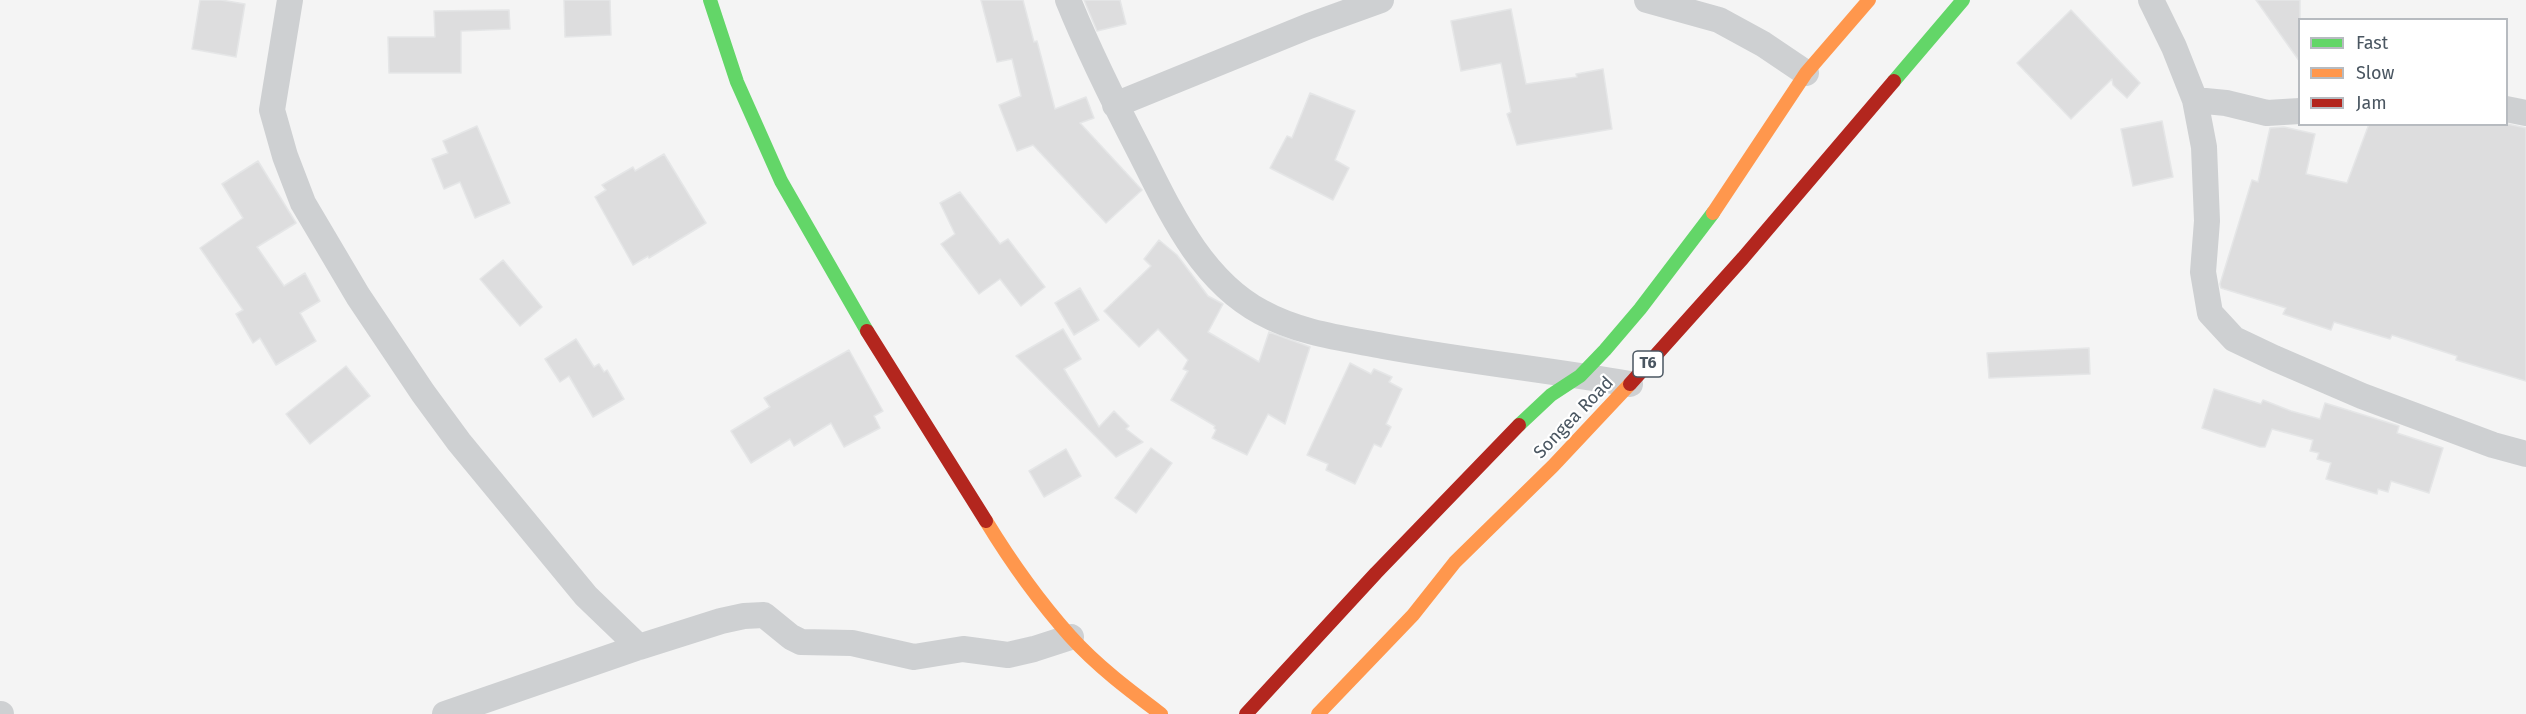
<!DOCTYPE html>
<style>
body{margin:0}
#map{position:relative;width:2526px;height:714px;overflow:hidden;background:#f4f4f4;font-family:"Fira Sans",sans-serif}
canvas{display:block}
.legend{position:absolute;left:2298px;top:18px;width:210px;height:108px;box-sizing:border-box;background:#fff;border:2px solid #b7bbc0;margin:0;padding:8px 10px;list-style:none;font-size:18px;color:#4a5661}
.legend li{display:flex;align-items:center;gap:12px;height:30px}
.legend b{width:30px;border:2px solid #b7bbc0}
</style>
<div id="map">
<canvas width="2526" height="714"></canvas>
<ul class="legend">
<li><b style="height:8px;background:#63d668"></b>Fast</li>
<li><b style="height:8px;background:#ff974d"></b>Slow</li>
<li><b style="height:8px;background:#b3261e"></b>Jam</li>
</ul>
</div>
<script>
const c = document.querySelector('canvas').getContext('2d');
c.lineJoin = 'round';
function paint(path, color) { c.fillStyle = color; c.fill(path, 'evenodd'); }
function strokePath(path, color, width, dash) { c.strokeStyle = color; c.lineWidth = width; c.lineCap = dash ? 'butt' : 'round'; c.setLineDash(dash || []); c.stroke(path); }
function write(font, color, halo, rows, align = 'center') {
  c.font = font + ' "Fira Sans",sans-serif'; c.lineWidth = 4.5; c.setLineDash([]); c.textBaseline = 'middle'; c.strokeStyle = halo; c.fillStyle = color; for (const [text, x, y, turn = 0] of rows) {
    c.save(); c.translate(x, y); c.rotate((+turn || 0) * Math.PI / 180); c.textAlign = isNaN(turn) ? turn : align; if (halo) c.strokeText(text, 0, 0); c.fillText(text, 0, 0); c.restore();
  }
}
const building = new Path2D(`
 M 200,0 L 221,0 L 245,4 L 236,57 L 192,49 Z
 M 564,0 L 610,0 L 611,35 L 565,37 Z
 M 981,0 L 1023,0 L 1034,42 L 1037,41 L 1055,109 L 1086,97 L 1094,118 L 1080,123 L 1142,190 L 1106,223 L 1033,145 L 1017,151 L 999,105 L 1021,96 L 1012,59 L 997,62 Z
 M 1084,0 L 1120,0 L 1126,24 L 1097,31 Z
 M 2256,0 L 2300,0 L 2300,62 Z
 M 1511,9 L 1526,84 L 1577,77 L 1576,74 L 1603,69 L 1612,129 L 1517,145 L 1507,114 L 1511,112 L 1501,63 L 1461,71 L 1451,21 Z
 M 509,10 L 510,29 L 461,31 L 461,73 L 389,73 L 388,37 L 435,37 L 434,11 Z
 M 2071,10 L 2140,83 L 2127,98 L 2113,85 L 2112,79 L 2071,119 L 2017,63 Z
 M 1310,93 L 1355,111 L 1335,160 L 1349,168 L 1333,200 L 1270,168 L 1287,136 L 1292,138 Z
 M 2162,121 L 2173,177 L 2133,186 L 2121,129 Z
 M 2369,124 L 2507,124 L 2526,128 L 2526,381 L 2456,360 L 2457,356 L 2392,335 L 2390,339 L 2334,322 L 2331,330 L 2283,314 L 2286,308 L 2221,288 L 2220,284 L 2252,180 L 2258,182 L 2270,128 L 2284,127 L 2315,134 L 2306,174 L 2347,183 Z
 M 477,126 L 510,203 L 475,218 L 460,182 L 444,189 L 432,159 L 448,153 L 443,141 Z
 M 664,154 L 706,223 L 649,258 L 648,256 L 633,265 L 595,197 L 606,190 L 602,185 L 633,167 L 635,171 Z
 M 258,161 L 296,223 L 257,247 L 284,286 L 305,273 L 320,301 L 300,313 L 316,341 L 276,365 L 260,338 L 253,343 L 236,314 L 243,310 L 200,248 L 243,218 L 222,184 Z
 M 960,192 L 1000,244 L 1008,239 L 1045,287 L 1021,306 L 1000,279 L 979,294 L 941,244 L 955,234 L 940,203 Z
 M 1159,240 L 1177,255 L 1208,296 L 1223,304 L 1208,332 L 1259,362 L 1269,332 L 1310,347 L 1285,424 L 1268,414 L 1247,455 L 1212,438 L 1216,430 L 1214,428 L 1215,426 L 1171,400 L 1188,371 L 1183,369 L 1188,360 L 1158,329 L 1139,347 L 1104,311 L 1151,266 L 1144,259 Z
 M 503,260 L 542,307 L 520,326 L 480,279 Z
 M 1080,288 L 1099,320 L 1074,335 L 1055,303 Z
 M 1063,329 L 1081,359 L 1064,369 L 1099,427 L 1114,411 L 1129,426 L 1126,429 L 1143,442 L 1116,457 L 1016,356 Z
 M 576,339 L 594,367 L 599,364 L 604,372 L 607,370 L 624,399 L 593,417 L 569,376 L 560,382 L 545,359 Z
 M 2089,348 L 2090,374 L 1989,378 L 1987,353 Z
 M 849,350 L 883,411 L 874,416 L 880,428 L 844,447 L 831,423 L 794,446 L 790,439 L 751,463 L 731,431 L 770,407 L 764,398 Z
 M 1350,363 L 1371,374 L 1374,369 L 1392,377 L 1389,382 L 1402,389 L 1386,424 L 1391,427 L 1381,447 L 1374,444 L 1355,484 L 1326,470 L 1328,464 L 1307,455 Z
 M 346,366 L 370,396 L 310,444 L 286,414 Z
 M 2214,389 L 2261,404 L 2263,400 L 2291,411 L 2320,419 L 2325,403 L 2399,426 L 2397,433 L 2443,448 L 2429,493 L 2391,481 L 2388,492 L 2378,489 L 2377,494 L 2326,479 L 2331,463 L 2317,459 L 2319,453 L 2310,451 L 2313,440 L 2272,429 L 2265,447 L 2260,447 L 2202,428 Z
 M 1151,448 L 1172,463 L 1136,513 L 1115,498 Z
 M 1066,449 L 1081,476 L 1044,497 L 1029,471 Z`);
const street = new Path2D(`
 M 290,0 L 272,110 L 285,156 L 303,203 L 358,296 L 423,393 L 459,442 L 586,596 L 639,647
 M 1068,0 C 1089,52 1114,102 1140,152 C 1170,211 1200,279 1261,312 C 1299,333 1341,338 1383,346 C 1465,361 1548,370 1630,384
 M 1647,0 L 1719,20 L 1763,44 L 1806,73
 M 2151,0 L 2174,47 L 2195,100 L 2204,147 L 2207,221 L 2203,272 L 2210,313 L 2234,339 L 2274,358 L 2362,396 L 2493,445 L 2526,454
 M 2195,100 L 2226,103 L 2267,113 L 2300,111
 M 1115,105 L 1309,26 L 1381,0
 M 2506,109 L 2526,113
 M 0,714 L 1,714
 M 445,714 L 639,647 L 721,621 L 744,616 L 764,615 L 791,637 L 801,642 L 852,643 L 914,657 L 963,649 L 1008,655 L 1034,649 L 1071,637`);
const fast = new Path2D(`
 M 710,0 L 737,82 L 781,181 L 867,331
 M 1894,81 L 1963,0
 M 1519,425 L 1551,395 L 1580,376 L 1605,350 L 1640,309 L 1713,213`);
const slow = new Path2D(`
 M 1713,213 L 1806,73 L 1869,0
 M 986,521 C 1011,562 1038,600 1070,636 C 1097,666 1129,690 1161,714
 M 1318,714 L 1413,615 L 1455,562 L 1553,466 L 1630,384`);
const jam = new Path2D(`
 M 867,331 L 986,521
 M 1630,384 L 1743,258 L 1894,81
 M 1246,714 L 1376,573 L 1519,425`);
const shields = [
 [1648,364,30]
];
const shieldNames = [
 ["T6",1648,364]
];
const streetNames = [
 ["Songea Road",1574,418,-46]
];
paint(building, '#ddddde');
strokePath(building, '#e5e6e7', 1.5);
strokePath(street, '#ced0d2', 26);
strokePath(fast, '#63d668', 14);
strokePath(slow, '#ff974d', 14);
strokePath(jam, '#b3261e', 14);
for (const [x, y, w] of shields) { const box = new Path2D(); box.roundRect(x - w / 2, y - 13, w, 26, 4.5); c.fillStyle = '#fff'; c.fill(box); strokePath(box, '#4a5661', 1.5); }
write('bold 16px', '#4a5661', null, shieldNames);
write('18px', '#4a5661', '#fff', streetNames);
</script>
